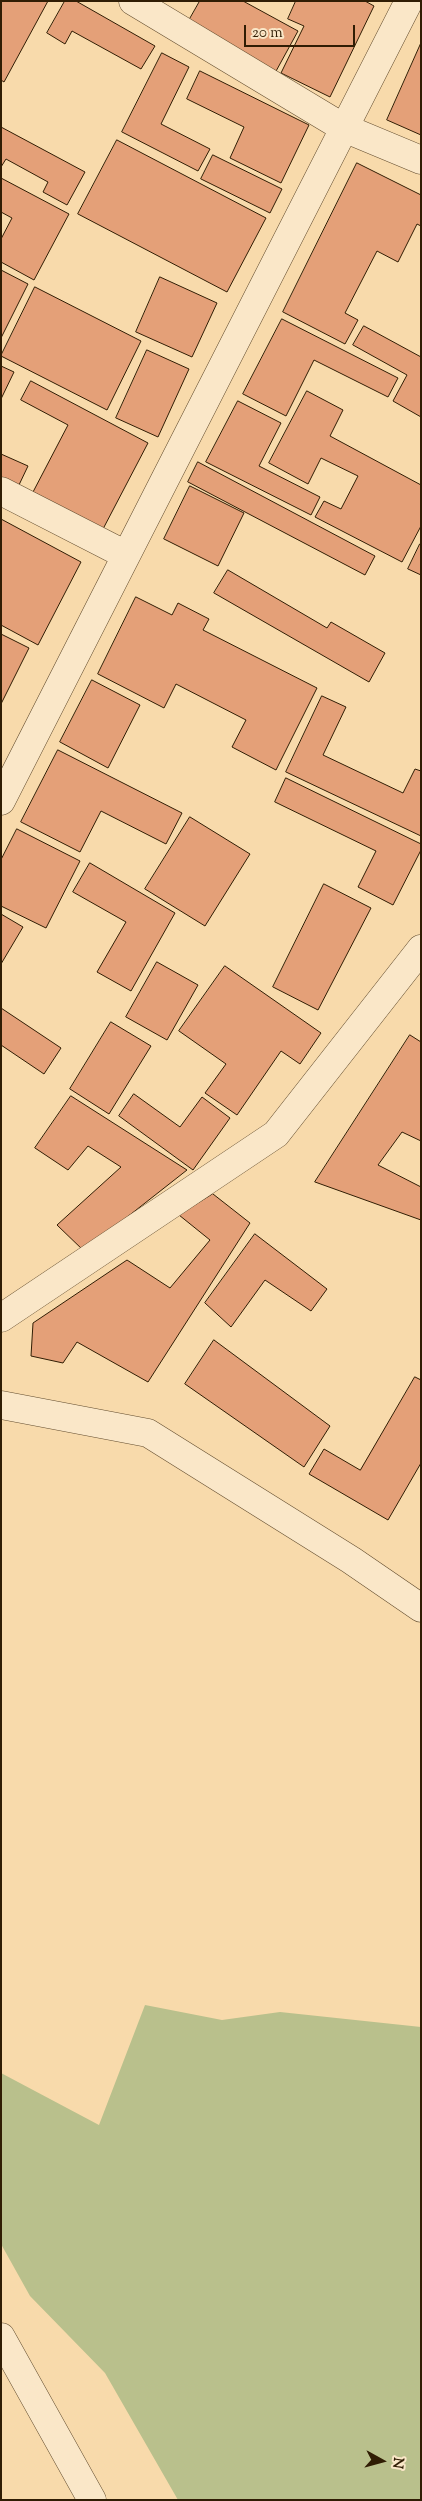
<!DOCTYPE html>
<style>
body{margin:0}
#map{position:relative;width:422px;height:2501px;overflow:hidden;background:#f8daab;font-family:"Sorts Mill Goudy",serif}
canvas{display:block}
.frame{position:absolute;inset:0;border:2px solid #301d04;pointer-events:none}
.north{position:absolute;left:357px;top:2436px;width:50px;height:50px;-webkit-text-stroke:4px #fae7c8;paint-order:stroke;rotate:97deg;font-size:14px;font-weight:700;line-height:20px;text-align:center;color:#301d04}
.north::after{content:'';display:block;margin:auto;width:18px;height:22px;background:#301d04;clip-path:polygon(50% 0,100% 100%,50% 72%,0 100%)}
.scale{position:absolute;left:244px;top:25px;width:111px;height:22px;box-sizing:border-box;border:2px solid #301d04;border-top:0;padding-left:6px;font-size:15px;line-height:18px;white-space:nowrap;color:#301d04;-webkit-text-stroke:4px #fae7c8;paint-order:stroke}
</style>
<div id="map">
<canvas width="422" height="2501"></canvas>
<div class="frame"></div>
<div class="north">N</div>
<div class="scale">20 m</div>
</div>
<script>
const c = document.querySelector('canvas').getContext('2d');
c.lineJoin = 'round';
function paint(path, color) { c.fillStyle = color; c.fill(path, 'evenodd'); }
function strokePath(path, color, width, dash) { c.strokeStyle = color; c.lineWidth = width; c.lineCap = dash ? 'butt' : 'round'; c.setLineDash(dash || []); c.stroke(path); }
const green = new Path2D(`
 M 145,2005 L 222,2020 L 280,2012 L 421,2027 L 421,2500 L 178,2500 L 105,2373 L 30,2296 L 1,2244 L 1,2073 L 99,2125 Z`);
const building = new Path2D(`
 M 1,1 L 48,1 L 4,82 L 1,80 Z
 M 65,1 L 76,1 L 155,46 L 141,69 L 72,31 L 65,44 L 47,33 Z
 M 200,1 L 243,1 L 298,31 L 275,73 L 187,24 Z
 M 296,1 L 365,1 L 374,6 L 330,97 L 281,73 L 304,26 L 288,19 Z
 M 421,43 L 421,135 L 387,120 Z
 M 162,53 L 189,67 L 161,124 L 210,149 L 198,171 L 122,132 Z
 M 200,71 L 309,125 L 281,183 L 230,158 L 244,127 L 187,99 Z
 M 1,127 L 85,172 L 67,205 L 43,192 L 48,182 L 6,159 L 1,167 Z
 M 117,140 L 266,218 L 227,292 L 78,214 Z
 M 213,155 L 282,189 L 270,213 L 201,179 Z
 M 357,163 L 421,195 L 421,226 L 417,224 L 398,262 L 377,251 L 345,313 L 358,320 L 345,344 L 283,312 Z
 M 1,178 L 69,214 L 34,280 L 1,262 L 1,239 L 12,218 L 1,212 Z
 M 1,270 L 28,284 L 1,338 Z
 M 160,277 L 217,303 L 192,357 L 136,332 Z
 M 35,287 L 141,341 L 107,410 L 1,356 Z
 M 282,319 L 398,378 L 388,397 L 314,360 L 286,416 L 243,394 Z
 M 364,326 L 421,357 L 421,417 L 393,401 L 407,375 L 353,345 Z
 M 147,350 L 189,369 L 158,437 L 116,418 Z
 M 1,366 L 14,372 L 1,399 Z
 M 31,381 L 148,443 L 103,529 L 33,492 L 68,425 L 21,400 Z
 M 307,391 L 343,410 L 330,436 L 421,485 L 421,526 L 402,562 L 315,517 L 324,501 L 341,509 L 358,476 L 321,458 L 308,484 L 269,463 Z
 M 238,401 L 281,423 L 259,466 L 320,497 L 311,515 L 206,462 Z
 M 1,454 L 28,466 L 18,487 L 1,479 Z
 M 198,462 L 375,556 L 365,575 L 188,482 Z
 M 190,486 L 244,513 L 218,566 L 164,539 Z
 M 1,519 L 81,562 L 38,645 L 1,625 Z
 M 420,544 L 421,544 L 421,575 L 408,569 Z
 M 228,570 L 327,628 L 331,622 L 385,653 L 369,682 L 214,593 Z
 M 136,597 L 172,615 L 178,603 L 209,619 L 203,630 L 317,688 L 276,770 L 232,747 L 246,720 L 176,684 L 164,708 L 98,674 Z
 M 1,634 L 29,648 L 1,704 Z
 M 92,680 L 140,705 L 108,768 L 60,742 Z
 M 322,696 L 346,707 L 323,755 L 403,793 L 415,769 L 421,771 L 421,836 L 286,772 Z
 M 58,750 L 182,813 L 166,844 L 101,811 L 80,852 L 21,822 Z
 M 286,778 L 421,844 L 421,850 L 393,905 L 358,887 L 376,851 L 275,802 Z
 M 190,817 L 250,854 L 205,926 L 145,889 Z
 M 17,829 L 80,861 L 46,928 L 1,906 L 1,860 Z
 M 90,863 L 175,913 L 131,991 L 97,972 L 126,922 L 73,892 Z
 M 324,884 L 371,908 L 318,1010 L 273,987 Z
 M 1,914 L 23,927 L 1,964 Z
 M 157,962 L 198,985 L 167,1040 L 126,1017 Z
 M 225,966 L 321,1033 L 300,1064 L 281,1051 L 237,1115 L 205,1093 L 226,1064 L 179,1031 Z
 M 1,1008 L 61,1048 L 44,1074 L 1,1045 Z
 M 111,1022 L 151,1046 L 109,1114 L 70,1089 Z
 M 410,1035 L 421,1042 L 421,1141 L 402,1132 L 378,1165 L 421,1187 L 421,1220 L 315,1182 Z
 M 134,1094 L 180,1127 L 202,1097 L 230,1118 L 193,1170 L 119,1116 Z
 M 71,1096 L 187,1170 L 84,1251 L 57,1225 L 121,1167 L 88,1146 L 68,1170 L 35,1148 Z
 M 213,1194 L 250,1223 L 148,1382 L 77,1342 L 63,1363 L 31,1356 L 33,1323 L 127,1260 L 170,1288 L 210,1240 L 179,1215 Z
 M 255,1234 L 327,1289 L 311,1311 L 265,1280 L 231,1327 L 205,1303 Z
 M 214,1340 L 330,1426 L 304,1467 L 185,1384 Z
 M 415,1377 L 421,1380 L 421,1463 L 388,1520 L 309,1474 L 324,1449 L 360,1470 Z`);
const street = new Path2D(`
 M 133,1 L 344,128 L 421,160
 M 1,491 L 126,555
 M 1,801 L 409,1
 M 1,1318 L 276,1134 L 421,949
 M 1,1405 L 148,1433 L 351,1560 L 421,1608
 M 1,2337 L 92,2500`);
paint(green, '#b9c08c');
paint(building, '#e4a078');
strokePath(building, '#301d04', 1);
strokePath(street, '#624c2e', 29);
strokePath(street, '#fae7c8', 28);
</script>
